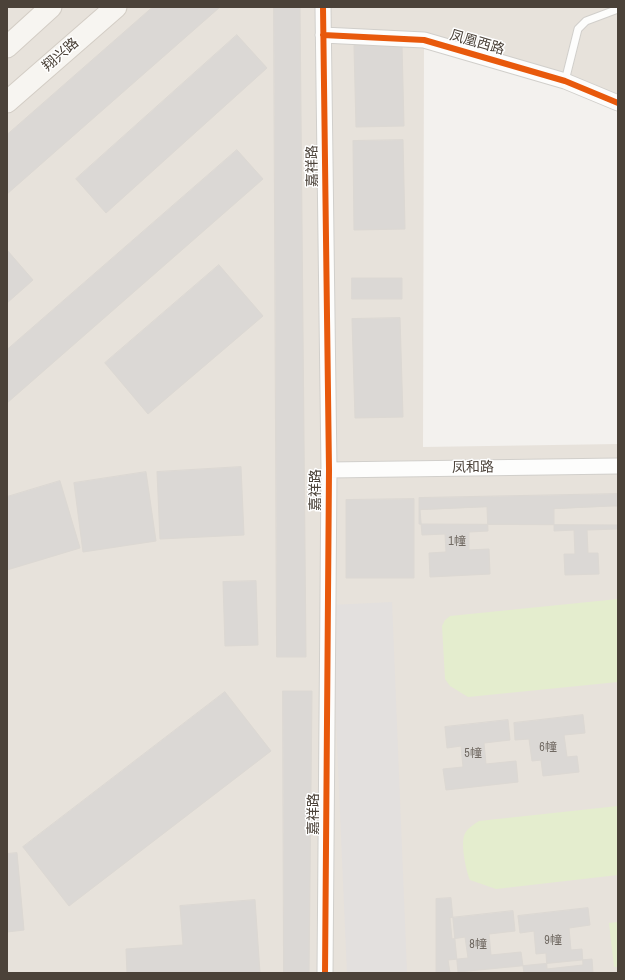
<!DOCTYPE html>
<meta charset="utf-8">
<style>
body{margin:0}
#map{position:relative;width:625px;height:980px;overflow:hidden;background:#f3f1ee;font-family:"Archivo Narrow",sans-serif}
canvas{display:block}
.frame{position:absolute;inset:0;border:8px solid #4b4239;pointer-events:none}
</style>
<div id="map">
<canvas width="625" height="980"></canvas>
<div class="frame"></div>
</div>
<script>
const c = document.querySelector('canvas').getContext('2d');
c.lineJoin = 'round';
function paint(path, color) { c.fillStyle = color; c.fill(path, 'evenodd'); }
function strokePath(path, color, width, dash) { c.strokeStyle = color; c.lineWidth = width; c.lineCap = dash ? 'butt' : 'round'; c.setLineDash(dash || []); c.stroke(path); }
function write(font, color, halo, rows, align = 'center') {
  c.font = font + ' "Archivo Narrow","Noto Sans SC",sans-serif'; c.lineWidth = 3; c.setLineDash([]); c.textBaseline = 'middle'; c.strokeStyle = halo; c.fillStyle = color; for (const [text, x, y, turn = 0] of rows) {
    c.save(); c.translate(x, y); c.rotate((+turn || 0) * Math.PI / 180); c.textAlign = isNaN(turn) ? turn : align; if (halo) c.strokeText(text, 0, 0); c.fillText(text, 0, 0); c.restore();
  }
}
const residential = new Path2D(`
 M 7,7 L 618,7 L 618,103 L 424,41 L 423,447 L 618,444 L 618,973 L 7,973 Z`);
const green = new Path2D(`
 M 618,599 L 618,682 L 468,697 L 450,686 L 445,679 L 442,626 L 445,620 L 450,616 Z
 M 618,806 L 618,875 L 496,889 L 470,880 C 466,871 461,846 464,836 C 466,829 473,825 479,821 Z
 M 618,922 L 618,967 L 614,967 L 609,923 Z`);
const parking = new Path2D(`
 M 392,602 L 407,973 L 347,973 L 331,605 Z`);
const building = new Path2D(`
 M 153,7 L 220,7 L 7,194 L 7,135 Z
 M 274,7 L 300,7 L 306,657 L 277,657 Z
 M 237,35 L 267,68 L 106,213 L 76,179 Z
 M 402,45 L 404,126 L 356,127 L 354,46 Z
 M 403,140 L 405,229 L 354,230 L 353,141 Z
 M 237,150 L 263,179 L 7,403 L 7,350 Z
 M 7,250 L 33,280 L 7,303 Z
 M 219,265 L 263,316 L 148,414 L 105,363 Z
 M 352,278 L 402,278 L 402,299 L 352,299 Z
 M 400,318 L 403,417 L 355,418 L 352,319 Z
 M 241,467 L 244,535 L 160,539 L 157,472 Z
 M 146,472 L 156,541 L 83,552 L 74,483 Z
 M 60,481 L 80,548 L 7,570 L 7,497 Z
 M 618,494 L 618,525 L 419,524 L 419,498 Z
 M 414,499 L 414,578 L 346,578 L 346,500 Z
 M 618,506 L 618,529 L 587,530 L 588,553 L 598,553 L 599,574 L 565,575 L 564,554 L 575,554 L 574,530 L 554,531 L 554,509 Z
 M 487,507 L 488,531 L 469,532 L 469,550 L 489,549 L 490,574 L 430,577 L 429,553 L 446,552 L 445,534 L 422,535 L 420,510 Z
 M 256,581 L 258,645 L 225,646 L 223,582 Z
 M 283,691 L 312,691 L 309,973 L 284,973 Z
 M 225,692 L 271,751 L 69,906 L 23,847 Z
 M 583,715 L 585,733 L 564,735 L 567,757 L 577,756 L 579,772 L 543,776 L 541,760 L 532,761 L 529,739 L 515,740 L 514,723 Z
 M 508,720 L 510,740 L 484,743 L 486,764 L 516,761 L 518,782 L 446,790 L 443,769 L 463,767 L 461,746 L 447,748 L 445,727 Z
 M 17,853 L 24,930 L 7,932 L 7,854 Z
 M 451,898 L 458,972 L 592,959 L 593,973 L 436,973 L 436,899 Z
 M 255,900 L 260,973 L 127,973 L 126,949 L 183,945 L 180,906 Z
 M 588,908 L 590,925 L 569,928 L 571,950 L 582,949 L 583,965 L 547,969 L 546,953 L 536,954 L 534,931 L 520,933 L 518,916 Z
 M 513,911 L 515,931 L 489,934 L 491,955 L 521,952 L 524,973 L 450,973 L 448,960 L 468,958 L 465,937 L 452,939 L 450,918 Z`);
const service = new Path2D(`
 M 565,81 L 578,29 L 586,21 L 618,9`);
const minor = new Path2D(`
 M 323,7 L 329,470 L 325,973
 M 323,35 L 424,40 L 565,81 L 618,103
 M 329,470 L 618,466`);
const secondary = new Path2D(`
 M 7,47 L 51,7
 M 7,102 L 116,7`);
const cycleway = new Path2D(`
 M 323,7 L 329,470 L 325,973
 M 323,35 L 424,40 L 565,81 L 618,103`);
const numberNames = [
 ["1幢",457,542],
 ["6幢",548,748],
 ["5幢",473,754],
 ["9幢",553,941],
 ["8幢",478,945]
];
const streetNames = [
 ["凤凰西路",477,43,16],
 ["翔兴路",61,55,-41],
 ["嘉祥路",313,166,-91],
 ["凤和路",473,468,-1],
 ["嘉祥路",316,490,-90],
 ["嘉祥路",314,814,-90]
];
paint(residential, '#e7e2db');
paint(green, '#e4edce');
paint(parking, '#e3e0de');
paint(building, '#dbd8d5');
strokePath(building, '#dcd8d3', 1);
strokePath(service, '#d1cfcb', 9);
strokePath(minor, '#d1cfcb', 17);
strokePath(secondary, '#d3cdc5', 23);
strokePath(service, '#fdfdfc', 7);
strokePath(minor, '#fdfdfc', 15);
strokePath(secondary, '#f7f5f1', 21);
strokePath(cycleway, '#e8590c', 6);
write('12px', '#706962', null, numberNames);
write('14px', '#4b4239', '#fff', streetNames);
</script>
